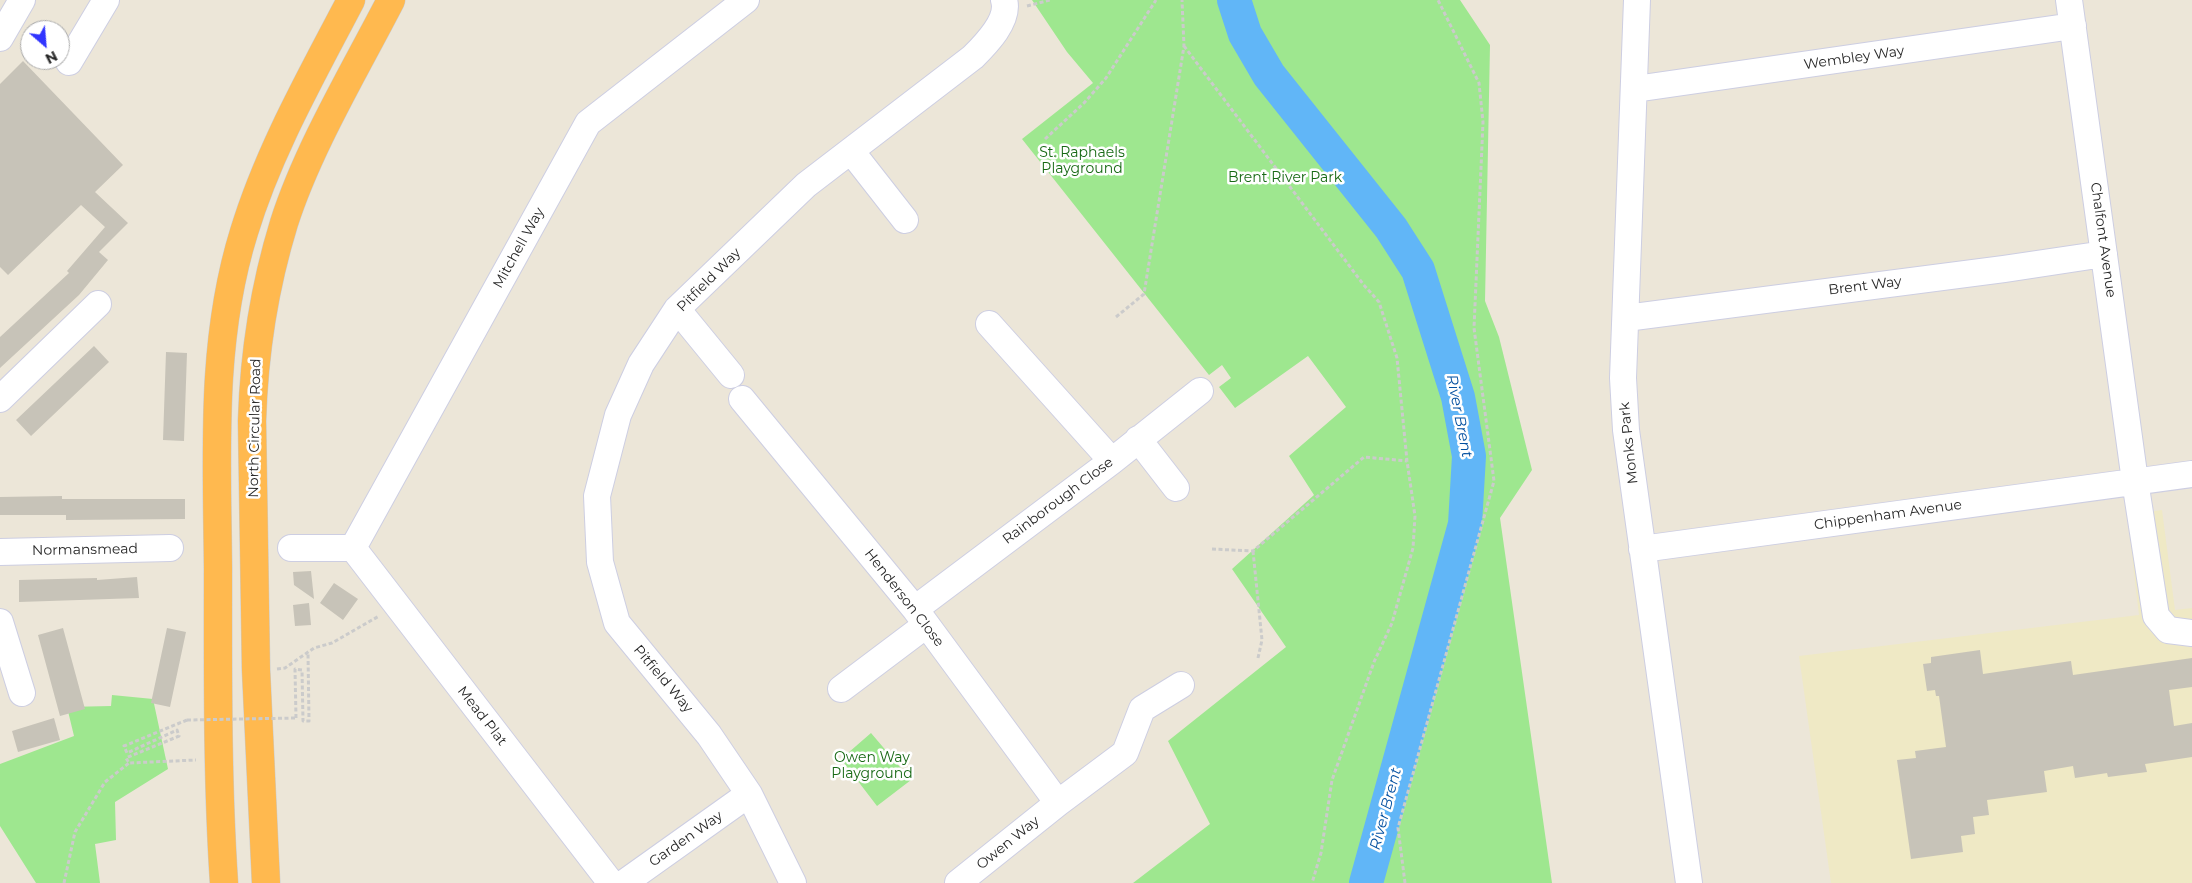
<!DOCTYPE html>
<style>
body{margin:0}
#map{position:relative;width:2192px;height:883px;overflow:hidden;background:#ece6d8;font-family:Montserrat,sans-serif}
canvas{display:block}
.north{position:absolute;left:20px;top:20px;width:50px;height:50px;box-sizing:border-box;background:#fff;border:1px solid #a9a9a9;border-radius:50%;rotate:153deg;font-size:14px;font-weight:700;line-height:20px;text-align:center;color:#282828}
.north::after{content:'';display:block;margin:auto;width:18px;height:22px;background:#3135ff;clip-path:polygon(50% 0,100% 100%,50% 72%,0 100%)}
</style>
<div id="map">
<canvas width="2192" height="883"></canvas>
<div class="north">N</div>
</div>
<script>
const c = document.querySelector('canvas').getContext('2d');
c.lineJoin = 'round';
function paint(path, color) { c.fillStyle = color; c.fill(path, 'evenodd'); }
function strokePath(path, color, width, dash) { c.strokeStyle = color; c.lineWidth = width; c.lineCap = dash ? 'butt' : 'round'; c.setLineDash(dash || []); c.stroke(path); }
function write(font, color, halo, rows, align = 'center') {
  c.font = font + ' Montserrat,sans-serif'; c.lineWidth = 5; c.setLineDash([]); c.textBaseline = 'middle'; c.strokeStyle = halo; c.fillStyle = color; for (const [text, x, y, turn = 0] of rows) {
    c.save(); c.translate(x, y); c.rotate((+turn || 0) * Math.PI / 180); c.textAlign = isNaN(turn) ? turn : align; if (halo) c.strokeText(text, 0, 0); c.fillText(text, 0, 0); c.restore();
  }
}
const education = new Path2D(`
 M 2162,510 L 2175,610 L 2192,608 L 2192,883 L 1831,883 L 1799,656 L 2139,615 L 2127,515 Z`);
const green = new Path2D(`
 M 1032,0 L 1460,0 L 1490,45 L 1485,301 L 1499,337 L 1532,470 L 1500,518 L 1552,883 L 1133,883 L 1210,824 L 1168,741 L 1286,647 L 1232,569 L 1314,495 L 1289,456 L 1346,407 L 1308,356 L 1235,408 L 1219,387 L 1231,378 L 1222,365 L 1209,375 L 1022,139 L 1093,83 L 1067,52 Z
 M 112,695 L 153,699 L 168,769 L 115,802 L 116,840 L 95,844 L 100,883 L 36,883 L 0,826 L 0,764 L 74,736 L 67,707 L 111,706 Z
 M 871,733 L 911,780 L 877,806 L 841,759 Z`);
const river = new Path2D(`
 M 1234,0 L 1245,34 L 1269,75 L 1391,228 L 1418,270 L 1458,397 L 1469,456 L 1465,524 L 1366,883`);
const building = new Path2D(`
 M 23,61 L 123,165 L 95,192 L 128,223 L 99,252 L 108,260 L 79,295 L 0,368 L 0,337 L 69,273 L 67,271 L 105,227 L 81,205 L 8,275 L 0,267 L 0,84 Z
 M 94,346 L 109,362 L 31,436 L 16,420 Z
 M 166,352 L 187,353 L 184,441 L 163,440 Z
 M 62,496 L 62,499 L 185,499 L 185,519 L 66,520 L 66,515 L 0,515 L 0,497 Z
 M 311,571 L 314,599 L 294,585 L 293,572 Z
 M 137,577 L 139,598 L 19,602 L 19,580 L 97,578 L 97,580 Z
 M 334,583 L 358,599 L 343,620 L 320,603 Z
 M 309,603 L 311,625 L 295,626 L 293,605 Z
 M 63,628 L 85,709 L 60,716 L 38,635 Z
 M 167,628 L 186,632 L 170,707 L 151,703 Z
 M 1980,650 L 1983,674 L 2071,661 L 2073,675 L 2192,658 L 2192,687 L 2169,690 L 2174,726 L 2192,723 L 2192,757 L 2145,764 L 2147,772 L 2108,777 L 2107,773 L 2075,778 L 2073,766 L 2044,771 L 2047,792 L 1987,800 L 1989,815 L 1973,817 L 1975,834 L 1961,836 L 1963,852 L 1911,859 L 1897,760 L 1916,758 L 1915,751 L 1946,747 L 1939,696 L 1936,696 L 1935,690 L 1927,691 L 1923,664 L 1931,663 L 1931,657 Z
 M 54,718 L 60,740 L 18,752 L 12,731 Z`);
const path = new Path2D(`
 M 1027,6 L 1050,0
 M 1184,46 L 1363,284 L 1379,302 L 1397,358 L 1407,461 L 1415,516 L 1413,548 L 1392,623 L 1374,662 L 1332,780 L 1321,853 L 1312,883
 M 1045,139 L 1084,103 L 1106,78 L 1156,0
 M 1116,317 L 1144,294 L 1184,46 L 1182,0
 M 1212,549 L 1253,551 L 1364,457 L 1407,461
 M 1253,551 L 1262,640 L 1258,658
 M 277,669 L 285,668 L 314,648 L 332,643 L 379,616
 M 296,718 L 295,669 L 302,670 L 303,721 L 309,721 L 308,653
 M 187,720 L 124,746 L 127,753 L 177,730 L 179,736 L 126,758 L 129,763 L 196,760
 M 64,883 L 75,832 L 105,782 L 129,763
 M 1405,883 L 1398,828 L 1494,481 L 1474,328 L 1483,122 L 1479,83 L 1438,0`);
const minor = new Path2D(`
 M 1637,0 L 1623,378 L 1626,430 L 1689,883
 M 2069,0 L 2135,481 L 2156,616 L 2168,630 L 2192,633
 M 0,38 L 22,0
 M 69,62 L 106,0
 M 1635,89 L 2073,26
 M 851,151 L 905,220
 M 677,309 L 731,375
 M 1626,318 L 2004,269 L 2104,254
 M 989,324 L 1112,461
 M 0,399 L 98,304
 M 742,399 L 915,609 L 1058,803
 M 1138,439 L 1176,488
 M 291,548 L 353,548
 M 353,548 L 588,123 L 746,0
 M 353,548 L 611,883
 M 1642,549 L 2192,474
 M 0,552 L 170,548
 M 915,609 L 1112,461 L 1200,391
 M 0,622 L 22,693
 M 841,689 L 926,625
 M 624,883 L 749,794
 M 793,883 L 749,794 L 709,735 L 617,623 L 600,562 L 597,496 L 618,415 L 641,364 L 677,309 L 806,185 L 973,57 C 986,44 1010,20 1004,0
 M 958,883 L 1058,803 L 1125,753 L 1142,709 L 1181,685`);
const highway = new Path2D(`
 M 224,883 C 217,778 218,673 218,568 C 217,455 210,341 244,232 C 269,150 312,75 351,0
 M 266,883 L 256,670 L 252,421 C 254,353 264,288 284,223 C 308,148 355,70 391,0`);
const pathBridge = new Path2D(`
 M 187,720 L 296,718`);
const streetNames = [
 ["Wembley Way",1854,58,-8],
 ["Chalfont Avenue",2103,240,82],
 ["Mitchell Way",519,248,-61],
 ["Pitfield Way",709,280,-45],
 ["Brent Way",1865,286,-7],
 ["North Circular Road",255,428,-89],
 ["Monks Park",1629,443,-96],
 ["Rainborough Close",1058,501,-37],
 ["Chippenham Avenue",1888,515,-8],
 ["Normansmead",85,550,-1],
 ["Henderson Close",904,598,52],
 ["Pitfield Way",663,679,50],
 ["Mead Plat",482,716,52],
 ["Garden Way",686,839,-35],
 ["Owen Way",1008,843,-39]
];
const parkNames = [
 ["St. Raphaels",1082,153],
 ["Playground",1082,169],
 ["Brent River Park",1285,178],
 ["Owen Way",872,758],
 ["Playground",872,774]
];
const waterNames = [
 ["River Brent",1459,416,79],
 ["River Brent",1386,809,-75]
];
paint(education, '#efe9c5');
paint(green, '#9ee78f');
strokePath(river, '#61b6f7', 34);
paint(building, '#c7c3b8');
strokePath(minor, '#cdcee2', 28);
strokePath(highway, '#cbcbcb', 29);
strokePath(path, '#cbcbcb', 3, [4, 2.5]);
strokePath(minor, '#fff', 26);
strokePath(highway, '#ffb94f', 28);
strokePath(pathBridge, '#cbcbcb', 3, [4, 2.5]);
write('14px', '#282828', '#fff', streetNames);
write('14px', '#176914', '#fff', parkNames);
write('italic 15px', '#0350a0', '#fff', waterNames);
</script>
